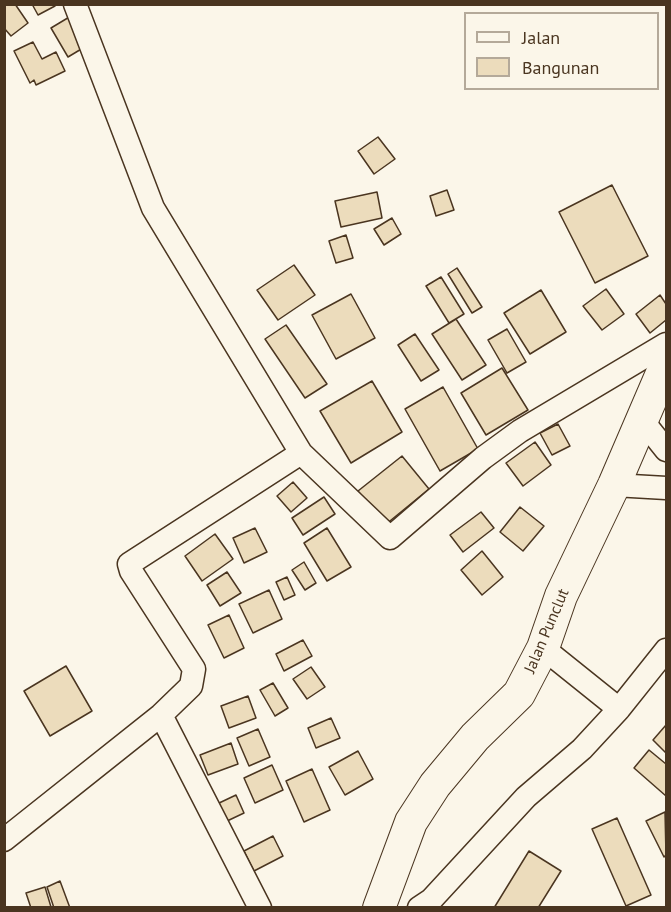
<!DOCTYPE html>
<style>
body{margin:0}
#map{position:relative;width:671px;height:912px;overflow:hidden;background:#fbf6e9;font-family:"PT Sans",sans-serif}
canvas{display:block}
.frame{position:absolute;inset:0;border:6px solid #4a3520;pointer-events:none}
.legend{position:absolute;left:464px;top:12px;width:195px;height:78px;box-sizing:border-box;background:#fbf6e9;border:2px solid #b4a999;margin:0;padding:8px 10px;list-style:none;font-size:18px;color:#4a3520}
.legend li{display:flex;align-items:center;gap:12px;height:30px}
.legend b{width:30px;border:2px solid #b4a999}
</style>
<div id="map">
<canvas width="671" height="912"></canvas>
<div class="frame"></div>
<ul class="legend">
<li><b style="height:8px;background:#fbf6e9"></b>Jalan</li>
<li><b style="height:16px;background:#ecdcbc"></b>Bangunan</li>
</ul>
</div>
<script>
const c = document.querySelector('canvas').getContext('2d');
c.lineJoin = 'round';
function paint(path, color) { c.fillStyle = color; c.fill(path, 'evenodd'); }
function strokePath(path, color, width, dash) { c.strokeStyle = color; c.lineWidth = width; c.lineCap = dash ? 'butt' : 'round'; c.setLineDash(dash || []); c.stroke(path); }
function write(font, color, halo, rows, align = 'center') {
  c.font = font + ' "PT Sans",sans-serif'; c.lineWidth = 4.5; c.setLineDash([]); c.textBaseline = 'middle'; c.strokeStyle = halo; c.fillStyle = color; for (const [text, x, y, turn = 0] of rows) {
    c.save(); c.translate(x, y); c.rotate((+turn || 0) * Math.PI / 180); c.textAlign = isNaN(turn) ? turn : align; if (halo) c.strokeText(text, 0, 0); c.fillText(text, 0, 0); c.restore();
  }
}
const building = new Path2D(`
 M 4,4 L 15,4 L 28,23 L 11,36 L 4,28 Z
 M 32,4 L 54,4 L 55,6 L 38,15 Z
 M 71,16 L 88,45 L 68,57 L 51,28 Z
 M 33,42 L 42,59 L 56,52 L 65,71 L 36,85 L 34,80 L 30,83 L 14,51 Z
 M 378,137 L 395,159 L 374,174 L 358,151 Z
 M 612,185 L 648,256 L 595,283 L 559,212 Z
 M 447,190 L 454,210 L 436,216 L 430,196 Z
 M 377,192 L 382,218 L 341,227 L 335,201 Z
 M 392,218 L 401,234 L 384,245 L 374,229 Z
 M 346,235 L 353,258 L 336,263 L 329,241 Z
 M 294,265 L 315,295 L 278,320 L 257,290 Z
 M 457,268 L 482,307 L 472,313 L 448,274 Z
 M 441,277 L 464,314 L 449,323 L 426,286 Z
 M 606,289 L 624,314 L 602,330 L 583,306 Z
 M 541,290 L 566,332 L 530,354 L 504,313 Z
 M 351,294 L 375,338 L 336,359 L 312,315 Z
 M 660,295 L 666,304 L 666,320 L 650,333 L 636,314 Z
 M 456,319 L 486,365 L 462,380 L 432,334 Z
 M 286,325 L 327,384 L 305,398 L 265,339 Z
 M 507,329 L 526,362 L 507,373 L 488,340 Z
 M 415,334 L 439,370 L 421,381 L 398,345 Z
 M 502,368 L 528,410 L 486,435 L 461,393 Z
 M 372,381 L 402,432 L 351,463 L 320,411 Z
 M 443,387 L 478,449 L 440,471 L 405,409 Z
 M 558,424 L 570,446 L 552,455 L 540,433 Z
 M 535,442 L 551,465 L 523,486 L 506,463 Z
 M 402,456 L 429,489 L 385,525 L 358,491 Z
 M 293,482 L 307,498 L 291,512 L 277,496 Z
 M 324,497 L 335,514 L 303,535 L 292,518 Z
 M 520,507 L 544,526 L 523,551 L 500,532 Z
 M 481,512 L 494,528 L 463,552 L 450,535 Z
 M 255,528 L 267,552 L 244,563 L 233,538 Z
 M 327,528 L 351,567 L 327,581 L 304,543 Z
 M 215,534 L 233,559 L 202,581 L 185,556 Z
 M 482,551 L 503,577 L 482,595 L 461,570 Z
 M 304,562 L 316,583 L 305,590 L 292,570 Z
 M 227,572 L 241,593 L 220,606 L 207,585 Z
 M 287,577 L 295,595 L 284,600 L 276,582 Z
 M 269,590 L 282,619 L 253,633 L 239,604 Z
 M 229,615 L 244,648 L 224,658 L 208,625 Z
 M 303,640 L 312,656 L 284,671 L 276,654 Z
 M 66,666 L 92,711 L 50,736 L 24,691 Z
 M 311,667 L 325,687 L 307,699 L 293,679 Z
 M 273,683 L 288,708 L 275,716 L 260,690 Z
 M 248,696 L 256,718 L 229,728 L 221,706 Z
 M 331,718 L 340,738 L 316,748 L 308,728 Z
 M 666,725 L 666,753 L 653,740 Z
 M 258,729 L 270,757 L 249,766 L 237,738 Z
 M 231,743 L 238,764 L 208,775 L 200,755 Z
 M 649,750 L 666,764 L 666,796 L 634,768 Z
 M 358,751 L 373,779 L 345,795 L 329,767 Z
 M 272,765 L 283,790 L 255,803 L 244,778 Z
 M 312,769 L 330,810 L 304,822 L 286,781 Z
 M 236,795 L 244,813 L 225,822 L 217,804 Z
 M 665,812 L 666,855 L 664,857 L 646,821 Z
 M 617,818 L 651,895 L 626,906 L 592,829 Z
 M 273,836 L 283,856 L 254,871 L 244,851 Z
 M 529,851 L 561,871 L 538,908 L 494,908 Z
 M 60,881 L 70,908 L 54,908 L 47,887 Z
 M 45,887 L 51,907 L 31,908 L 26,893 Z`);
const street = new Path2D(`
 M 75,4 L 153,208 L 301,453 L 390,538 L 483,458 L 520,431 L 666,344
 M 642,420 L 666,450
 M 614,485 L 666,488
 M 543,648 L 619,709
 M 161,715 L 260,908
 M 4,840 L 161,715 L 191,686 L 194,669 L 131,571 L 129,564 L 301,453
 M 419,908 L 431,900 L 526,797 L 582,749 L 619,709 L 666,650`);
const secondary = new Path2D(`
 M 379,908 L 411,822 L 435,785 L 475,737 L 519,694 L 543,648 L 561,596 L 614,485 L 666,364`);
const streetNames = [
 ["Jalan Punclut",547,631,-67]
];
paint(building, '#ecdcbc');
strokePath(building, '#4a3520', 1.5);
strokePath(street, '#4a3520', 25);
strokePath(secondary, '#4a3520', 34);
strokePath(street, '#fbf6e9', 22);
strokePath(secondary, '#fbf6e9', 32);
write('16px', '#4a3520', '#fbf6e9', streetNames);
</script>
